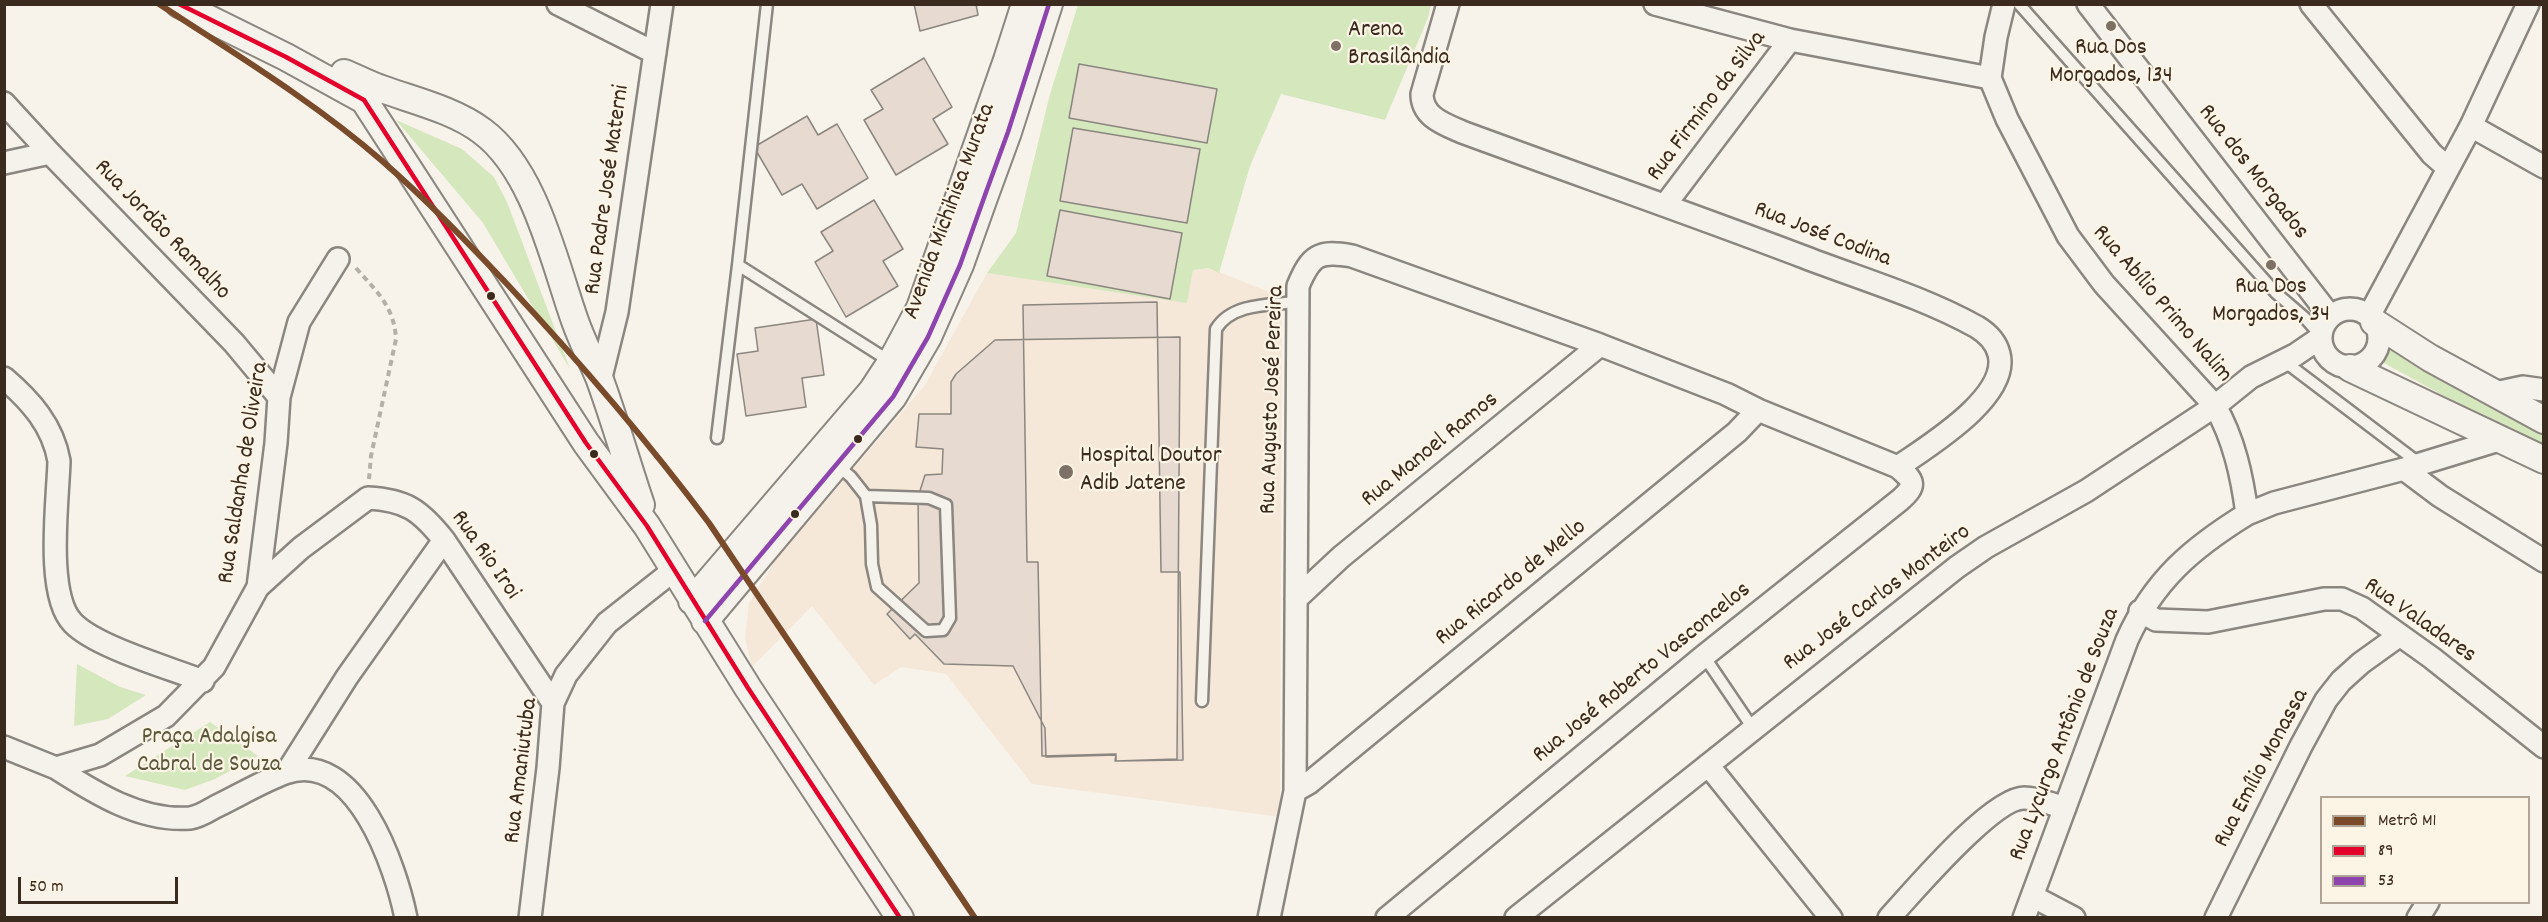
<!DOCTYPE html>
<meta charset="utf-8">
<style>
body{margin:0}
#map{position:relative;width:2548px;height:922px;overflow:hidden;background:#f7f3ea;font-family:Dekko,sans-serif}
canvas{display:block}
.frame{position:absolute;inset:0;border:6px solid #3b2a1e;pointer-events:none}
.legend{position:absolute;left:2320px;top:796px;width:210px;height:108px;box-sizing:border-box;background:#fcf5e5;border:2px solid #afa495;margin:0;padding:8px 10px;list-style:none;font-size:18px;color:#3b2a1e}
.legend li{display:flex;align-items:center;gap:12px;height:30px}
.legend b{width:30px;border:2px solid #afa495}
.scale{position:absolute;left:18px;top:877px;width:160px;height:27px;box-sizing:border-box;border:3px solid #3b2a1e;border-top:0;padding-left:8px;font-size:18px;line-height:21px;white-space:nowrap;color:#3b2a1e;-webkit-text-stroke:4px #fcf5e5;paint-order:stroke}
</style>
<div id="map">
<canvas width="2548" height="922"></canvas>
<div class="frame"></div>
<ul class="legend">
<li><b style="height:8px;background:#7a4b2a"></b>Metrô M1</li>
<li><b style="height:8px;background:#e4002b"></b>89</li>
<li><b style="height:8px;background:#8e44ad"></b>53</li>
</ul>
<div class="scale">50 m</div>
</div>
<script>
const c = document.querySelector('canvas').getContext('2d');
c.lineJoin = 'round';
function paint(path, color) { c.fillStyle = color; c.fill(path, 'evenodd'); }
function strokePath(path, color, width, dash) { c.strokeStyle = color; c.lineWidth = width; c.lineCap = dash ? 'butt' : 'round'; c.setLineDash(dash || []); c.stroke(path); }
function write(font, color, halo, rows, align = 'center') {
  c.font = font + ' Dekko,sans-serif'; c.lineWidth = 4.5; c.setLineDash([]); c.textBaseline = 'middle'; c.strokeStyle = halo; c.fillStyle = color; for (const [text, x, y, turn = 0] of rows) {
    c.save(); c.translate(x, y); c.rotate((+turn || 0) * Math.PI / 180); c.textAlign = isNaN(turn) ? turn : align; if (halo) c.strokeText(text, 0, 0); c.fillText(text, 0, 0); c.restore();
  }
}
const built = new Path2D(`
 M 1209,268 L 1282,297 L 1280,817 L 1032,784 L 946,674 L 901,667 L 874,685 L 812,606 L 752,667 L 745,638 L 749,603 L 777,558 L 925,385 L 987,273 L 1187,302 L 1193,270 Z`);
const green = new Path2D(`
 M 1078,5 L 1431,5 L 1428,18 L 1385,120 L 1281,94 L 1250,166 L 1219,273 L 1209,268 L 1193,270 L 1187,303 L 987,273 L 1016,233 L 1050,94 Z
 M 396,120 L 462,149 L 494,177 L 507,202 L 570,369 L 483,223 Z
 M 2390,346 L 2543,428 L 2543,450 L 2382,362 Z
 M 77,664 L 120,687 L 146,695 L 108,719 L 74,726 Z
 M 210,722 L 258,756 L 215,779 L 185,790 L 125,776 Z`);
const building = new Path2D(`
 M 914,4 L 976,4 L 978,15 L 920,31 Z
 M 924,58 L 952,107 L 933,119 L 948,144 L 896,175 L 864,120 L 883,109 L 871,90 Z
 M 1079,64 L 1217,89 L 1207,143 L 1069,118 Z
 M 807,116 L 818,135 L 837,124 L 868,178 L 817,209 L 802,184 L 782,195 L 754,147 Z
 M 1073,128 L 1200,149 L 1187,223 L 1060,201 Z
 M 874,200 L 903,249 L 883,261 L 898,286 L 846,317 L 815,262 L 833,251 L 821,232 Z
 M 1060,210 L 1182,233 L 1170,299 L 1047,276 Z
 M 1157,302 L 1161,572 L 1180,572 L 1183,760 L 1115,761 L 1116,754 L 1042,756 L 1038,562 L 1027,562 L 1023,305 Z
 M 816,319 L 824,375 L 802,378 L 806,407 L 746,416 L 737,354 L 758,351 L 755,328 Z
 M 1180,337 L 1177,759 L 1116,761 L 1116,755 L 1046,757 L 1045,728 L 1013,666 L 944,664 L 915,634 L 910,639 L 887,614 L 919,583 L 918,497 L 925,475 L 942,474 L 943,449 L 916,447 L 919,414 L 951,414 L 951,382 L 956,374 L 995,340 Z`);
const path = new Path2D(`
 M 356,268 C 377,292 394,306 396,339 L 371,456 L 369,479`);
const service = new Path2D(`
 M 2019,4 L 2276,293 L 2305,318 L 2320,335
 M 738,265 L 767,4
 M 2284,361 L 2420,464
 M 717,438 L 738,265 L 891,362
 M 837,465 L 851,477 L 866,496 L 871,525 L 872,564 L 877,587 L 926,631 L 943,630 L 950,618 L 946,505 L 929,498 L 866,496
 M 1704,656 L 1752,727
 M 1202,701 L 1216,329 C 1232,303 1269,305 1297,302`);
const minor = new Path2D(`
 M 558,4 L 655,53
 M 1448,4 L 1422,94 C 1422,117 1444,124 1462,132 C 1576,174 1691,214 1804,257 C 1861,279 1923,297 1977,327 C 1987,333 1996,342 1999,354 C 2010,397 1928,446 1898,467
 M 1655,4 L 1790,40 L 1990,78
 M 2004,4 L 1996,37 L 1990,78 L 2007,119 L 2068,236 L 2104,284 L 2215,406 C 2234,439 2242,476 2247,514 C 2192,548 2154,580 2127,640 L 2024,918
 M 2088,4 L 2330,316
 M 2311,4 L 2432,154 L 2448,168
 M 4,103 L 50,153 L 234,343 L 279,397
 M 2471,126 L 2544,167
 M 4,163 L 50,153
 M 1665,205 L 1790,40
 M2321 338a29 29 0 1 1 58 0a29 29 0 1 1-58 0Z
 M 2369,316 L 2471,126 L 2528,4
 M 4,378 C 31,401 53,426 59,461 C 58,500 45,595 73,623 C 96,647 170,668 203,681
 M 600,381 L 617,312 L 662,4
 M 2495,393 L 2523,387 L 2544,390
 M 2404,469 L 2502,439
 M 2247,514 L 2274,503 L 2404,469 L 2440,496 L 2544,561
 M 258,587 L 301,548 L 368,498 C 406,500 420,510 444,540 L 553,703
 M 1296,599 L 1341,557 L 1600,345
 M 2140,611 L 2156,620 L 2208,622 L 2324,599 L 2342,599 L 2362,608 L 2432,658 L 2544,747
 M 4,747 L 56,768 L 100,755 L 166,716 L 214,667 L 258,587 L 276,443 L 279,397 L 299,322 L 338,259
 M 1708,765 L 1831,918
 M 56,768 C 95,793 141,822 190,818 C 199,817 208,811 215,807 C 238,796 261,782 285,773 C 356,747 396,868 406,918
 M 287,772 L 347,677 L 444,540
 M 1295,791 L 1309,783 L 1737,432 L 1758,410
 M 2032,896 L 2074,918
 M 530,918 L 548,768 L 553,703 L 566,675 L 607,623 L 674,570
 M 1269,918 L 1295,791 L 1298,286 C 1311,255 1319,250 1352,256 L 1600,345 L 1726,394 L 1758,410 L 1898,467 C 1914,481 1917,485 1900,500 L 1704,656 L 1387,918
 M 1516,918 L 1957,567 L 1986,547 L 2086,491 L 2215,406 L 2251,377 L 2295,355 L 2320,338
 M 1889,918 C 1913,892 1992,798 2024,798 C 2037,798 2052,804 2065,808
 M 2216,918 L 2301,746 L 2326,700 L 2341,681 L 2361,663 L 2400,635
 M 2418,918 L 2428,902`);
const tertiary = new Path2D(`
 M 179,4 L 286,57 L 364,100 L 586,443 L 647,526 L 748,688 L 900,918
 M 344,73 C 357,78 369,85 382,89 C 415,101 454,110 482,131 C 535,170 554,262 575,321 C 582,341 592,360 600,380 C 615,421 627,464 641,505
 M 2374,322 L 2430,358 L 2544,420
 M 2350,368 L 2544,460
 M 692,601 L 872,391 L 891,362 L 920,308 L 1007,60 L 1025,4
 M 705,621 L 893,397 L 928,337 L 960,265 L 985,195 L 1008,132 L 1049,4`);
const bus1 = new Path2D(`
 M 179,4 L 286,57 L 364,100 L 586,443 L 647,526 L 748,688 L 900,918`);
const bus2 = new Path2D(`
 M 705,621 L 893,397 L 928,337 L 960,265 L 985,195 L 1008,132 L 1049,4`);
const metro1 = new Path2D(`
 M 159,4 C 235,54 313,101 381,160 C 426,199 467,242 507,284 C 579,361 646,439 709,523 L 975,918`);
const markers = [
 [2111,26,6,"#7d7065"],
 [1336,46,6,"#7d7065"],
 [2271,265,6,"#7d7065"],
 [491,296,5,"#3b2a1e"],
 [858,439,5,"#3b2a1e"],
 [594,454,5,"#3b2a1e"],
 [1066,472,8,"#7d7065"],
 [795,514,5,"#3b2a1e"]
];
const poiNames = [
 ["Arena",1348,32],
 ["Brasilândia",1348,60],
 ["Rua Dos",2111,50,"center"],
 ["Morgados, 134",2111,78,"center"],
 ["Rua Dos",2271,289,"center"],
 ["Morgados, 34",2271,317,"center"],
 ["Hospital Doutor",1080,458],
 ["Adib Jatene",1080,486]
];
const streetNames = [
 ["Rua Firmino da Silva",1708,107,-53],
 ["Rua dos Morgados",2252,173,52],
 ["Rua Padre José Materni",609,190,-82],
 ["Avenida Michihisa Murata",951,212,-70],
 ["Rua Jordão Ramalho",161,231,46],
 ["Rua José Codina",1822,236,21],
 ["Rua Abílio Primo Nalim",2161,305,49],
 ["Rua Augusto José Pereira",1274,400,-88],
 ["Rua Manoel Ramos",1431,451,-39],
 ["Rua Saldanha de Oliveira",245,473,-81],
 ["Rua Rio Iroi",484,556,55],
 ["Rua Ricardo de Mello",1512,584,-39],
 ["Rua José Carlos Monteiro",1878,599,-37],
 ["Rua Valadares",2419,622,35],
 ["Rua José Roberto Vasconcelos",1643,674,-39],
 ["Rua Lycurgo Antônio de Souza",2066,735,-69],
 ["Rua Emílio Monassa",2263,769,-62],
 ["Rua Amaniutuba",523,771,-83]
];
const parkNames = [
 ["Praça Adalgisa",209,739],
 ["Cabral de Souza",209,767]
];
paint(built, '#f5e8d9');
paint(green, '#d5e7bd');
paint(building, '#e6dad1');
strokePath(building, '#8b867f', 1.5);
strokePath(service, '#8b867f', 15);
strokePath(minor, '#8b867f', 26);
strokePath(tertiary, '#8b867f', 30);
strokePath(path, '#b3afa9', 4, [6, 4.5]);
strokePath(service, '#f5f2ec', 10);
strokePath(minor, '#f5f2ec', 21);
strokePath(tertiary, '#f5f2ec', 26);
strokePath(bus1, '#e4002b', 4.5);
strokePath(bus2, '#8e44ad', 4.5);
strokePath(metro1, '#7a4b2a', 6);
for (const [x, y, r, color] of markers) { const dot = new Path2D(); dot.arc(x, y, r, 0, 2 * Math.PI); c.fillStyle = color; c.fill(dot); strokePath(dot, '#fcf5e5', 2); }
write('24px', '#3b2a1e', '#fcf5e5', poiNames, 'left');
write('24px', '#3b2a1e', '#fcf5e5', streetNames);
write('24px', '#5a573d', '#fcf5e5', parkNames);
</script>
